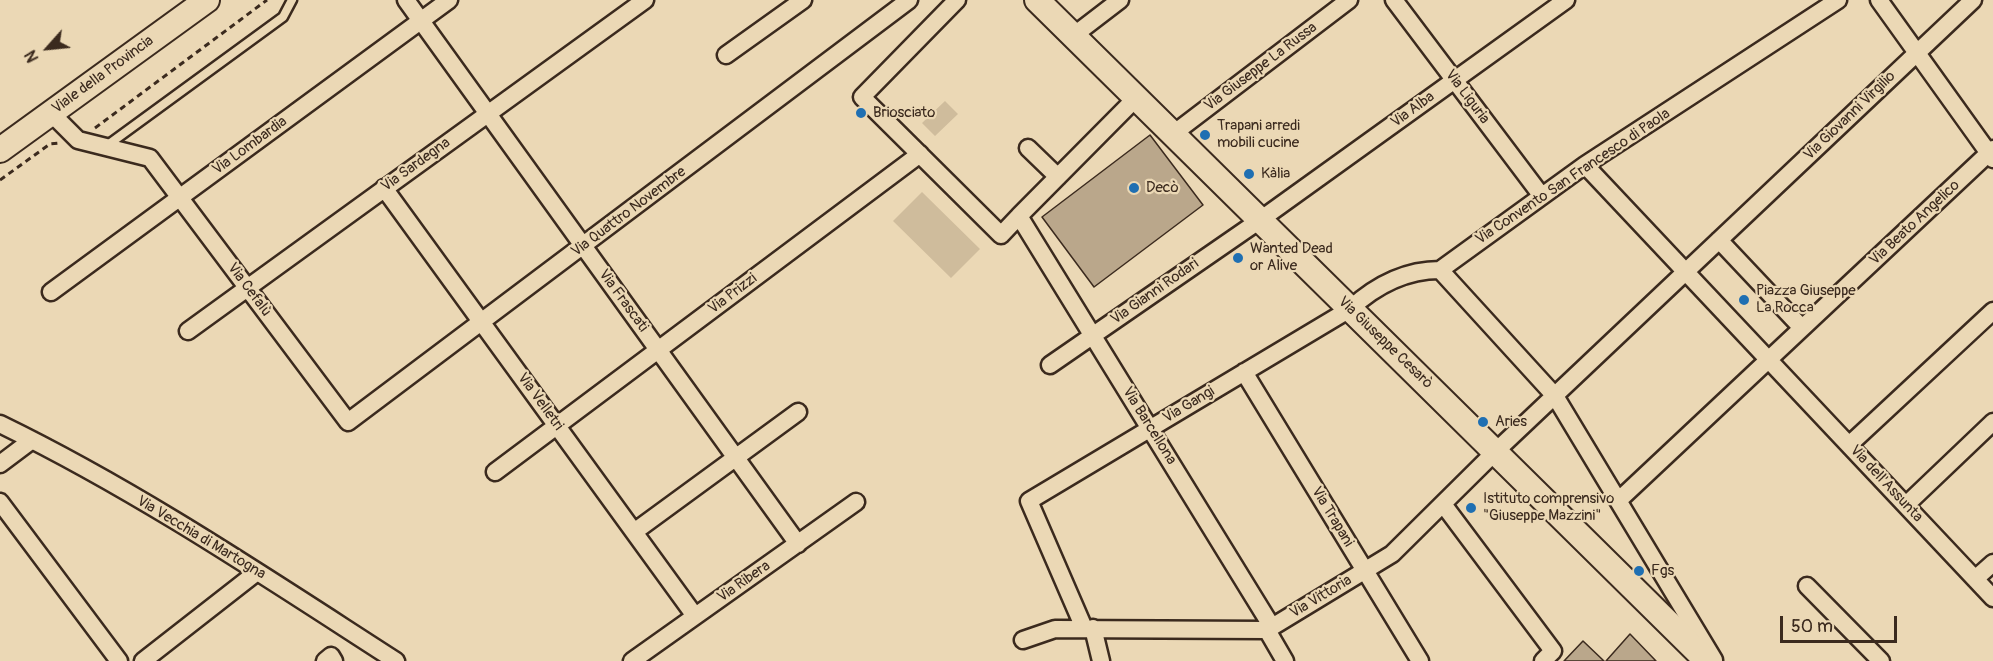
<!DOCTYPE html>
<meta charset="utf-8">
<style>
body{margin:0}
#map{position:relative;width:1993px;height:661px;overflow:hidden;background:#ebd8b5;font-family:Pangolin,sans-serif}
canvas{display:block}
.north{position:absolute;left:18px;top:18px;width:60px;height:60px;-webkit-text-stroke:4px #ebd8b5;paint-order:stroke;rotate:243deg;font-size:16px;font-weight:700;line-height:24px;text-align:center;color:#3b2a1e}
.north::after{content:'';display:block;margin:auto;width:21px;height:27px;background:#3b2a1e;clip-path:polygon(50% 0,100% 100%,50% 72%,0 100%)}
.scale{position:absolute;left:1780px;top:616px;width:117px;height:27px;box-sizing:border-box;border:3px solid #3b2a1e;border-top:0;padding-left:8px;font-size:18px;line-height:21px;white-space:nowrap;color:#3b2a1e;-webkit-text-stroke:4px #ebd8b5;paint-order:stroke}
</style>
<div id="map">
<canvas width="1993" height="661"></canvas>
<div class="north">N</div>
<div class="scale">50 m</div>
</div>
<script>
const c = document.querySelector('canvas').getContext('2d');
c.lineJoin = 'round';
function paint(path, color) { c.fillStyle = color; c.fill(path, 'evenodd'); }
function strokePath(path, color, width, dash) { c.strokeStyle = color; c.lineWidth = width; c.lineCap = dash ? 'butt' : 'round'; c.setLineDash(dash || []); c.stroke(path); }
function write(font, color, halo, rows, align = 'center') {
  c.font = font + ' Pangolin,sans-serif'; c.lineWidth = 4.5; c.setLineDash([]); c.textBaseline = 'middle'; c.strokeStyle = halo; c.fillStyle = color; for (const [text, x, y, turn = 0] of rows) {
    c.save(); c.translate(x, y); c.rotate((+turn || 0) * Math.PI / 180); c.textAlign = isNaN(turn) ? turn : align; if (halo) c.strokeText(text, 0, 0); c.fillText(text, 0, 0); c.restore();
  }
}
const green = new Path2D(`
 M 945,101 L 958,114 L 935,136 L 922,123 Z
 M 922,192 L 980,249 L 951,278 L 893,221 Z`);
const building = new Path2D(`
 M 1150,135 L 1203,205 L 1094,287 L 1042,217 Z
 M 1630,634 L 1656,661 L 1606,661 Z
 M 1583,641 L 1604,661 L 1564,661 Z`);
const path = new Path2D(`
 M 95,128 L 267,0
 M 0,180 L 50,144 L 60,143`);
const lane = new Path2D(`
 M 105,147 L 283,17 L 292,0`);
const street = new Path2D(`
 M 406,0 L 798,544
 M 957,0 L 862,97 L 1001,235 L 1019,216
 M 1394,0 L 1541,195
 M 1879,0 L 1993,159
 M 1073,36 L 1120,0
 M 726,55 L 803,0
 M 1136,98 L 1019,216 L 1272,627
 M 51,113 L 78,140 L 150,158 L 348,422 L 909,0
 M 1173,134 L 1349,0
 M 1028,148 L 1058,177
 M 1585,165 L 1993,598
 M 384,188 L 695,616
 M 1719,240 L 1802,328
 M 1440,270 L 1585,165 L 1838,0
 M 1440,270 L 1555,396 L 1714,660
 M 51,292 L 449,0
 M 188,331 L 645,0
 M 1050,365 L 1260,220 L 1566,0
 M 1244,372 L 1420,661
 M 0,424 C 138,491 267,578 396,661
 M 1849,445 L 1993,311
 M 0,464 L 32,440
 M 495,472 L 920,154
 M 1619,500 L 1993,149
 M 0,502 L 119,661
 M 1443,504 L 1553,651 L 1543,661
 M 1906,505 L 1993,422
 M 634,532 L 798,412
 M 1975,579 L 1993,563
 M 1807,586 L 1881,661
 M 1084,628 L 1029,501 L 1350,309 C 1375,286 1405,270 1440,270
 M 1093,628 L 1101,661
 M 1267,630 L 1285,661
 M 1023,640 L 1055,629 L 1267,630 L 1392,554 L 1495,452 L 1973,0
 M 143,661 L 257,572
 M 325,661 L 331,656 L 334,661
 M 632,661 L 856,502`);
const secondary = new Path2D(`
 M 1037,0 L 1707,661
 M 0,150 L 207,0`);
const markers = [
 [861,113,6,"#1f6fb2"],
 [1205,135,6,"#1f6fb2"],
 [1249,174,6,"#1f6fb2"],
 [1134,188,6,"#1f6fb2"],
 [1238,258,6,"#1f6fb2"],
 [1744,300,6,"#1f6fb2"],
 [1483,422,6,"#1f6fb2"],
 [1471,508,6,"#1f6fb2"],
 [1639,571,6,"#1f6fb2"]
];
const streetNames = [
 ["Via Giuseppe La Russa",1261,67,-37],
 ["Viale della Provincia",103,75,-36],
 ["Via Liguria",1467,97,53],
 ["Via Alba",1413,110,-36],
 ["Via Giovanni Virgilio",1850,116,-44],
 ["Via Lombardia",250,146,-36],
 ["Via Sardegna",416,165,-36],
 ["Via Convento San Francesco di Paola",1573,177,-34],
 ["Via Quattro Novembre",629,212,-37],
 ["Via Beato Angelico",1915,223,-43],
 ["Via Cefalù",249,290,53],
 ["Via Gianni Rodari",1155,292,-35],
 ["Via Prizzi",733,294,-37],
 ["Via Frascati",623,301,54],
 ["Via Giuseppe Cesarò",1385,343,44],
 ["Via Velletri",540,402,54],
 ["Via Gangi",1189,405,-31],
 ["Via Barcellona",1149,426,58],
 ["Via dell'Assunta",1886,484,47],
 ["Via Trapani",1332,517,59],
 ["Via Vecchia di Martogna",201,538,31],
 ["Via Ribera",744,582,-35],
 ["Via Vittoria",1321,597,-31]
];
const poiNames = [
 ["Briosciato",873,113],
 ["Trapani arredi",1217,126],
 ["mobili cucine",1217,143],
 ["Kàlia",1261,174],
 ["Decò",1146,188],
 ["Wanted Dead",1250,249],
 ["or Alive",1250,266],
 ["Piazza Giuseppe",1756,291],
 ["La Rocca",1756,308],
 ["Aries",1495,422],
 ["Istituto comprensivo",1483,499],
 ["\"Giuseppe Mazzini\"",1483,516],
 ["Fgs",1651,571]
];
paint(green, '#cfbc9c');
paint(building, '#baa78b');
strokePath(building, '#3b2a1e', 1.5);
strokePath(lane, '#3b2a1e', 13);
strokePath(street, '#3b2a1e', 21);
strokePath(secondary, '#3b2a1e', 28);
strokePath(path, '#3b2a1e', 3, [6, 4.5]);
strokePath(lane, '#ebd8b5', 8);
strokePath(street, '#ebd8b5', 16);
strokePath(secondary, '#ebd8b5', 24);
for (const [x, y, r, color] of markers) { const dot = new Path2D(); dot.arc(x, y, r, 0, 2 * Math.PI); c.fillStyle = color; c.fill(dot); strokePath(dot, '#ebd8b5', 2); }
write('15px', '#3b2a1e', '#ebd8b5', streetNames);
write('15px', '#3b2a1e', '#ebd8b5', poiNames, 'left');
</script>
